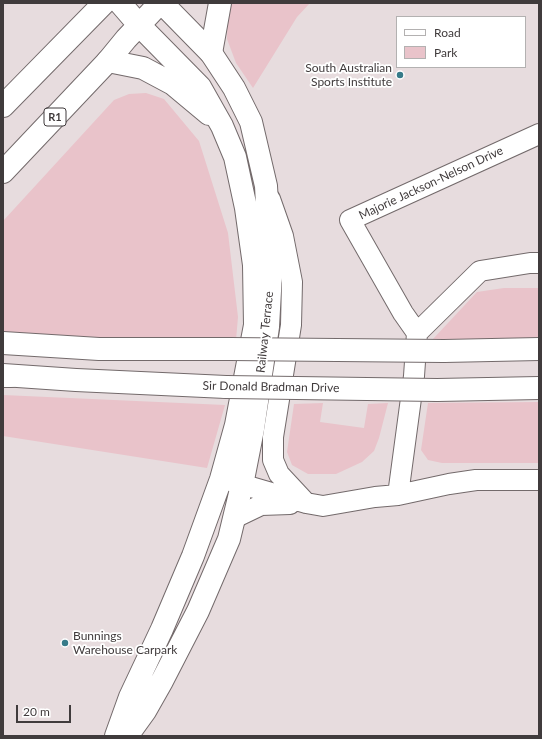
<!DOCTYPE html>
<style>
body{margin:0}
#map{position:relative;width:542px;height:739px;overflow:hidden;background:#e7dcde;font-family:Lato,sans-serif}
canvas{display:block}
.frame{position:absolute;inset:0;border:4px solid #403b3c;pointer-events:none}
.legend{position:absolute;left:396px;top:16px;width:130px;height:52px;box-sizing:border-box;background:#fff;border:1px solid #b3b1b1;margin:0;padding:5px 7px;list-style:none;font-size:12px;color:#403b3c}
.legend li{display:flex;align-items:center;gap:8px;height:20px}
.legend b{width:20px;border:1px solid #b3b1b1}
.scale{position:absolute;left:16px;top:705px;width:55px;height:18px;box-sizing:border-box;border:2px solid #403b3c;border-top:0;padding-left:5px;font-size:12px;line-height:14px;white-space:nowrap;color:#403b3c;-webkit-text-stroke:3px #fff;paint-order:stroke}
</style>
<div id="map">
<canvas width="542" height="739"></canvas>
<div class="frame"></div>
<ul class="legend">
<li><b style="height:5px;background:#fff"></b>Road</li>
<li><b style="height:11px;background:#e9c3ca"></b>Park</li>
</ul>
<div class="scale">20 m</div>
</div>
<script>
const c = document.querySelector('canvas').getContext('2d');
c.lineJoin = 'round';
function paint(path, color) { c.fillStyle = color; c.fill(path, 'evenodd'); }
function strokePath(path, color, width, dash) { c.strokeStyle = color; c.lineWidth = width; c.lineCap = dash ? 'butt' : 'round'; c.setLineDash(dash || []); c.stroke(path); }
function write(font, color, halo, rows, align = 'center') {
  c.font = font + ' Lato,sans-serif'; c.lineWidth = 3.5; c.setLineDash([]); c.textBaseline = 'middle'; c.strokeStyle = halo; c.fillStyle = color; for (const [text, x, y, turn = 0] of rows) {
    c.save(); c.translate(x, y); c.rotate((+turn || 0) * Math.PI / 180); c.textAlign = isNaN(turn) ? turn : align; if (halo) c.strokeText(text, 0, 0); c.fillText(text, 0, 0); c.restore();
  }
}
const green = new Path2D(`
 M 229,3 L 310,3 L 297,17 L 253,88 L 236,63 L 227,39 L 228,5 Z
 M 146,93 L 164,99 L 199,141 L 228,233 L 238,317 L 236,340 L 3,335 L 3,221 L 114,100 L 129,94 Z
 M 504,288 L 539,288 L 539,338 L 432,340 L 477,292 Z
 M 3,395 L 225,405 L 207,468 L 3,436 Z
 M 539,402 L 539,463 L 442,463 L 428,460 L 421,450 L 428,403 Z
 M 323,403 L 320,422 L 364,428 L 368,404 L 388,403 L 379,438 L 374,451 L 362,462 L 336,474 L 308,474 L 292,465 L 287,452 L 294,404 Z`);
const minor = new Path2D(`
 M 270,199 L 283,236 L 292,282 L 291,325 L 273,437 L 273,460 L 279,474 L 306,503
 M 417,333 L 480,271 L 530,263 L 539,263
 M 227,480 L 306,503 L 323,506 L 375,497 L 398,495 L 449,484 L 476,480 L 539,480
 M 398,495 L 414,376 L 417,333 L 403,313 L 350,220 L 539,134
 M 234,518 L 261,505 L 290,504`);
const major = new Path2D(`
 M 108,61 L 143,68 L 173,84 L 209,114
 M 3,343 L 99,349 L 230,349
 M 444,351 L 539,349
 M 3,375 L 76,380 L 226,387
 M 437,390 L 539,388
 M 116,736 L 130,697 L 162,629 L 193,556 L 221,479 L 236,425 L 255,325 L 254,265 L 246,208 L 235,157 L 222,126 L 200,87 L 139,25
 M 127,736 L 145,711 L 162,681 L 198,611 L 229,539 L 242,485 L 253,429 L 268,327 L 271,273 L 266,186 L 251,122 L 234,88 L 211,53 L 162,3`);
const highway = new Path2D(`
 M 120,3 L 139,25
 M 211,53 L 220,3
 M 3,106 L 104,3
 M 3,172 L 108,61 L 126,39 L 160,3
 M 3,376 L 11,376`);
const majorBridge = new Path2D(`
 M 230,349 L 444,351
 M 226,387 L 437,390`);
const markers = [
 [400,75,4,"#367b89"],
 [65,643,4,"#367b89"]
];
const shields = [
 [55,117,22]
];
const shieldNames = [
 ["R1",55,117]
];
const poiNames = [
 ["South Australian",392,68],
 ["Sports Institute",392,82],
 ["Bunnings",73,636,"left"],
 ["Warehouse Carpark",73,650,"left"]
];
const streetNames = [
 ["Majorie Jackson-Nelson Drive",431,183,-25],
 ["Railway Terrace",265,332,-84],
 ["Sir Donald Bradman Drive",271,387,1]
];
paint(green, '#e9c3ca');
strokePath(minor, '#736a6b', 22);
strokePath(major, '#736a6b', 24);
strokePath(highway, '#736a6b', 24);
strokePath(minor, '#fff', 20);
strokePath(major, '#fff', 22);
strokePath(highway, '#fff', 22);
strokePath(majorBridge, '#736a6b', 24, []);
strokePath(majorBridge, '#fff', 22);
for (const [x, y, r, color] of markers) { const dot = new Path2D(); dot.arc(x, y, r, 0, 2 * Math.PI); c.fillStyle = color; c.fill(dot); strokePath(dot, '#fff', 1.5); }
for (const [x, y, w] of shields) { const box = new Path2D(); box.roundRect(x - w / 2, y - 9, w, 18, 3); c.fillStyle = '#fff'; c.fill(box); strokePath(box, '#403b3c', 1); }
write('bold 11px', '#403b3c', null, shieldNames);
write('12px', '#403b3c', '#fff', poiNames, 'right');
write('12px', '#403b3c', '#fff', streetNames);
</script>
